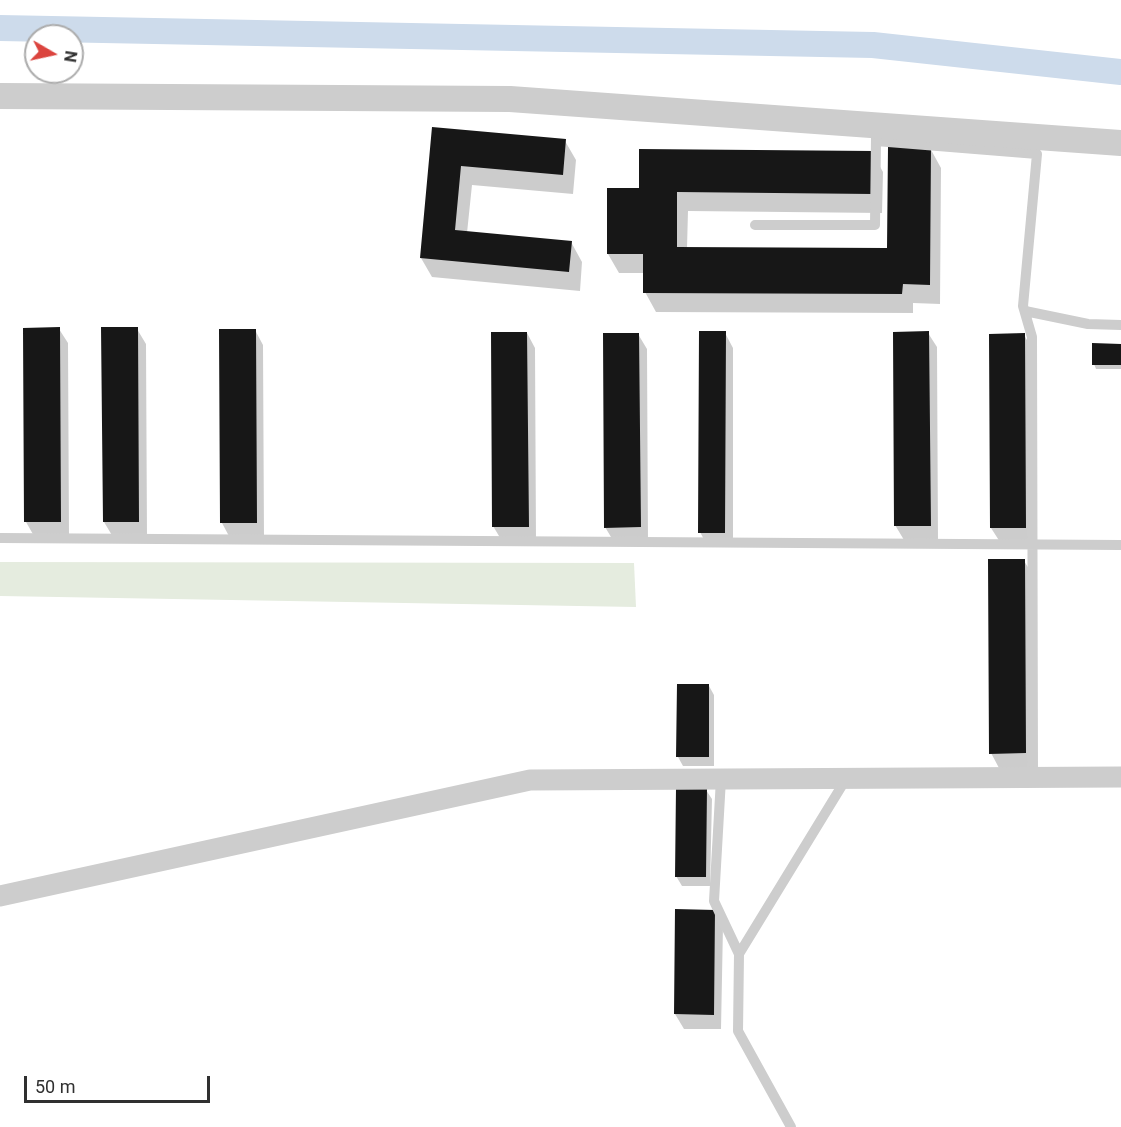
<!DOCTYPE html>
<style>
body{margin:0}
#map{position:relative;width:1121px;height:1127px;overflow:hidden;background:#fff;font-family:Roboto,sans-serif}
canvas{display:block}
.north{position:absolute;left:24px;top:24px;width:60px;height:60px;box-sizing:border-box;background:#fff;border:2px solid #acacac;border-radius:50%;rotate:99deg;font-size:16px;font-weight:700;line-height:24px;text-align:center;color:#303030}
.north::after{content:'';display:block;margin:auto;width:21px;height:27px;background:#db443e;clip-path:polygon(50% 0,100% 100%,50% 72%,0 100%)}
.scale{position:absolute;left:24px;top:1076px;width:186px;height:27px;box-sizing:border-box;border:3px solid #303030;border-top:0;padding-left:8px;font-size:18px;line-height:21px;white-space:nowrap;color:#303030;-webkit-text-stroke:4px #fff;paint-order:stroke}
</style>
<div id="map">
<canvas width="1121" height="1127"></canvas>
<div class="north">N</div>
<div class="scale">50 m</div>
</div>
<script>
const c = document.querySelector('canvas').getContext('2d');
c.lineJoin = 'round';
function paint(path, color) { c.fillStyle = color; c.fill(path, 'evenodd'); }
function strokePath(path, color, width, dash) { c.strokeStyle = color; c.lineWidth = width; c.lineCap = dash ? 'butt' : 'round'; c.setLineDash(dash || []); c.stroke(path); }
const green = new Path2D(`
 M 0,562 L 634,563 L 636,607 L 0,596 Z`);
const shadow = new Path2D(`
 M 433,128 L 565,141 L 576,160 L 573,194 L 472,185 L 467,233 L 571,242 L 582,262 L 580,291 L 432,277 L 421,258 Z
 M 930,148 L 941,168 L 940,304 L 913,303 L 913,313 L 656,312 L 645,292 L 645,273 L 619,273 L 608,254 L 640,190 L 872,152 L 883,172 L 882,213 L 688,211 L 687,248 L 888,250 Z
 M 59,329 L 68,343 L 69,536 L 34,536 L 26,522 Z
 M 137,329 L 146,344 L 147,536 L 113,537 L 104,522 Z
 M 255,330 L 263,345 L 264,537 L 230,538 L 222,523 Z
 M 527,333 L 535,348 L 536,541 L 502,541 L 493,526 Z
 M 725,333 L 733,348 L 733,547 L 708,547 L 700,532 Z
 M 928,333 L 937,347 L 938,540 L 904,540 L 895,525 Z
 M 638,334 L 647,349 L 648,542 L 614,542 L 605,527 Z
 M 1024,335 L 1033,350 L 1034,542 L 1000,542 L 991,528 Z
 M 1121,345 L 1121,369 L 1096,369 L 1094,364 Z
 M 1024,561 L 1033,575 L 1034,768 L 999,768 L 991,753 Z
 M 709,686 L 714,695 L 714,766 L 683,766 L 678,757 Z
 M 706,790 L 712,799 L 710,886 L 682,886 L 676,876 Z
 M 715,912 L 723,926 L 721,1029 L 684,1029 L 675,1014 Z`);
const canal = new Path2D(`
 M 0,28 L 873,45 L 1121,72`);
const building = new Path2D(`
 M 432,127 L 566,139 L 563,175 L 461,166 L 455,230 L 572,241 L 569,272 L 420,258 Z
 M 888,147 L 931,147 L 930,285 L 903,284 L 902,294 L 643,293 L 643,254 L 607,254 L 607,188 L 639,188 L 639,149 L 873,151 L 872,194 L 677,192 L 677,247 L 887,248 Z
 M 60,327 L 61,522 L 24,522 L 23,328 Z
 M 101,327 L 138,327 L 139,522 L 103,522 Z
 M 219,329 L 256,329 L 257,523 L 220,523 Z
 M 699,331 L 726,331 L 725,533 L 698,533 Z
 M 929,331 L 931,526 L 894,526 L 893,332 Z
 M 491,332 L 527,332 L 529,527 L 492,527 Z
 M 603,333 L 639,333 L 641,527 L 604,528 Z
 M 1025,333 L 1026,528 L 990,528 L 989,334 Z
 M 1092,343 L 1121,344 L 1121,365 L 1092,365 Z
 M 988,559 L 1025,559 L 1026,753 L 989,754 Z
 M 677,684 L 709,684 L 709,757 L 676,757 Z
 M 676,788 L 707,788 L 706,877 L 675,877 Z
 M 675,909 L 715,910 L 714,1015 L 674,1014 Z`);
const service = new Path2D(`
 M 876,141 L 1037,154 L 1023,306 L 1032,337 L 1033,777
 M 755,225 L 875,225 L 876,137
 M 1025,311 L 1088,324 L 1121,325
 M 0,538 L 1121,545
 M 721,779 L 714,901 L 739,954
 M 791,1127 L 738,1031 L 739,954 L 846,779`);
const minor = new Path2D(`
 M 0,896 L 530,780 L 1121,777`);
const tertiary = new Path2D(`
 M 0,96 L 510,99 L 1121,143`);
paint(green, '#e5ecdf');
paint(shadow, '#0003');
strokePath(canal, '#cddbeb', 26);
paint(building, '#171717');
strokePath(service, '#cdcdcd', 10);
strokePath(minor, '#cdcdcd', 21);
strokePath(tertiary, '#cdcdcd', 26);
</script>
